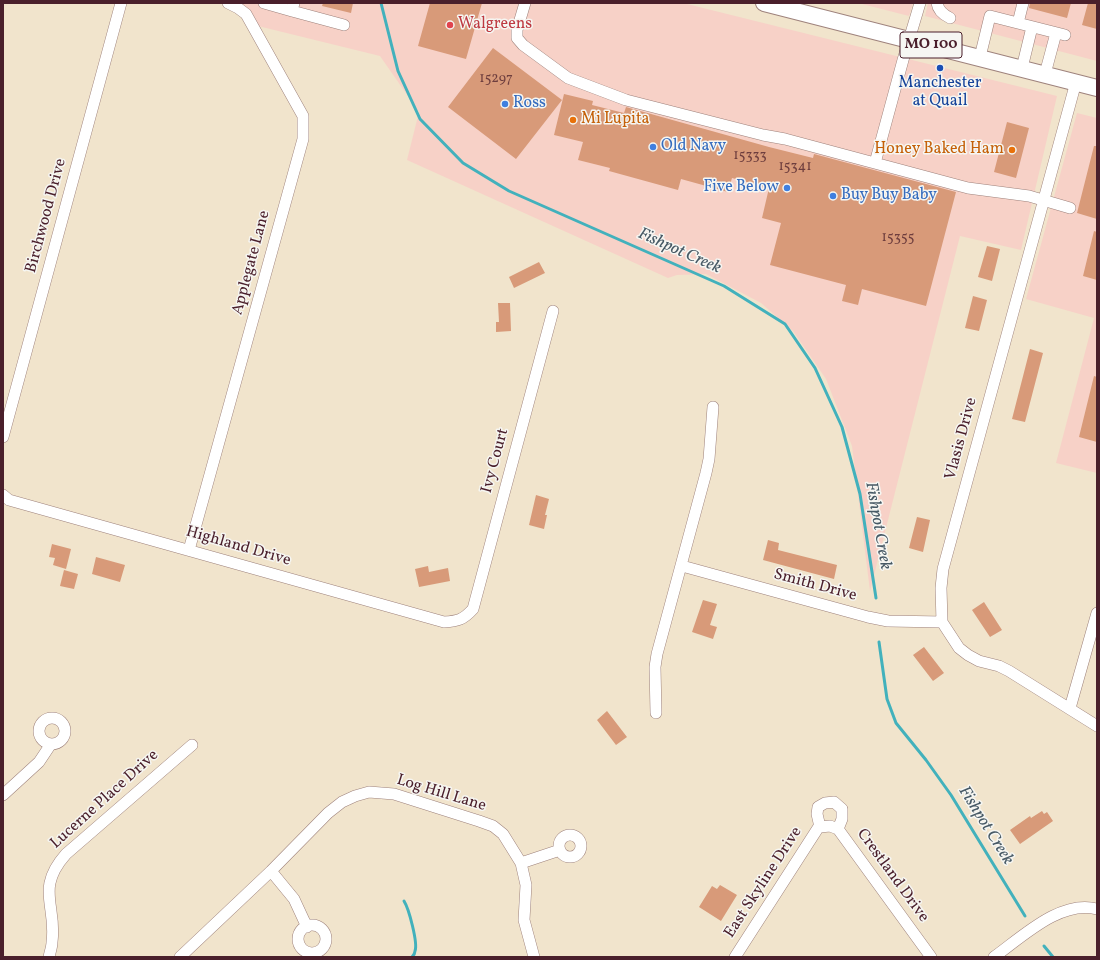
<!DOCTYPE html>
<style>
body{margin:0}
#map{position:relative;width:1100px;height:960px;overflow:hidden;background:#f1e4cc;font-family:Vollkorn,serif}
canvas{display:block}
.frame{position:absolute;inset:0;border:4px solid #4a1f2b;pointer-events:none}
</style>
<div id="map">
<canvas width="1100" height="960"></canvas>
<div class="frame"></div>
</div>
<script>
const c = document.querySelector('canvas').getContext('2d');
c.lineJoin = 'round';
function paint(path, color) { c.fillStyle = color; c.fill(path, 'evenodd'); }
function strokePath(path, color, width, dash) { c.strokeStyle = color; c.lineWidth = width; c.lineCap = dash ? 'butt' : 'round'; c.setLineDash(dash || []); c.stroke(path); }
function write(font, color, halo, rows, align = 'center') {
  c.font = font + ' Vollkorn,serif'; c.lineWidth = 3; c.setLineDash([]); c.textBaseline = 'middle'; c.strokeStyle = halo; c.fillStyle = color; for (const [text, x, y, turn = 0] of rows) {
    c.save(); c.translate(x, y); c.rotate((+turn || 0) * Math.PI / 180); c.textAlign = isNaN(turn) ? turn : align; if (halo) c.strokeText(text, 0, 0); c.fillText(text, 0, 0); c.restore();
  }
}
const built = new Path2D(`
 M 238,3 L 683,3 L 1057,96 L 1021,250 L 960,236 L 870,591 L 852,446 L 826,379 L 793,331 L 761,303 L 706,274 L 677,275 L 668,278 L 407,160 L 419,112 L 380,56 L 258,26 Z
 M 858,3 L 913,3 L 909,16 Z
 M 928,3 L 1097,3 L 1097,61 L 925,16 Z
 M 1077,113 L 1097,118 L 1097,473 L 1056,463 L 1094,318 L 1026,299 Z`);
const stream = new Path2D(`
 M 381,3 L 398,71 L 420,119 L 463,163 L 509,191 L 724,286 L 785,324 L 815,368 L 842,427 L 860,494 L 876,598
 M 879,642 L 887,699 L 896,723 L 926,760 L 951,795 L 1025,916
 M 404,901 C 409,909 418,943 415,951 C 415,953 413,956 412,957
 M 1044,946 L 1053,957`);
const building = new Path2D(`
 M 323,3 L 353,3 L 351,13 L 322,6 Z
 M 430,3 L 482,3 L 466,59 L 418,46 Z
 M 1030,3 L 1071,3 L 1067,18 L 1029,8 Z
 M 1088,3 L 1097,3 L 1097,29 L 1082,25 Z
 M 493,48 L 562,100 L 516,159 L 448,107 Z
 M 564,94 L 593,101 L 592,105 L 624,113 L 626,107 L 769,147 L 813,158 L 814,154 L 956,192 L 926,306 L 862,289 L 858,305 L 842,301 L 846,285 L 770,265 L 781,223 L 762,218 L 769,188 L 732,178 L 728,192 L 681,179 L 678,190 L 609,171 L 610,168 L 578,160 L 583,142 L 554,135 Z
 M 1007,122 L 1029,128 L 1016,178 L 994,172 Z
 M 1094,146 L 1097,146 L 1097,219 L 1077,213 Z
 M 1094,231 L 1097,232 L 1097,280 L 1083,276 Z
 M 987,246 L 1000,249 L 992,281 L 978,277 Z
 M 539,262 L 545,273 L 514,288 L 509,277 Z
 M 973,296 L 987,300 L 979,331 L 965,328 Z
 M 498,303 L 510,303 L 511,331 L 496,332 L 496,322 L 499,322 Z
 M 1030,349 L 1043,353 L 1025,422 L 1012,419 Z
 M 1094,376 L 1097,377 L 1097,442 L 1079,437 Z
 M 536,495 L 549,499 L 545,515 L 547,515 L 544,529 L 529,525 Z
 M 917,517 L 930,520 L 923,552 L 909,548 Z
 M 768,540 L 779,543 L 778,550 L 837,565 L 834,579 L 763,560 Z
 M 52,544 L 71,549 L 66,569 L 53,565 L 55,558 L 49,557 Z
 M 96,557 L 125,565 L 120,582 L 92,574 Z
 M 428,566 L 429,572 L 448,568 L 450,581 L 419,587 L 415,569 Z
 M 64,570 L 78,574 L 74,589 L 60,586 Z
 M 703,600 L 717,604 L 710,625 L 717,627 L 713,639 L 692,632 Z
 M 984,602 L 1002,630 L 990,637 L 972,610 Z
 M 924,647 L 944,673 L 933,681 L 913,655 Z
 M 607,711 L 627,737 L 616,745 L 597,720 Z
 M 1042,811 L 1044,814 L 1047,812 L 1053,821 L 1020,844 L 1010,830 L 1030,816 L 1031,818 Z
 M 720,885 L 737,895 L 721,921 L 699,907 L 712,886 L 717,889 Z`);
const minor = new Path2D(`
 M 264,3 L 292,11
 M 294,3 L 292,11 L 344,25
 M 525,3 L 517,30 L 517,38 L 523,45 L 568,78 L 626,100 L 763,135 L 785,139 L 968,188 L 1029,196 L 1070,208
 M 937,3 C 938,11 944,15 950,18
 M 1018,23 L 1023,3
 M 980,57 L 990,16 L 1065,35
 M 1022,68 L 1032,27
 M 1045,74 L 1056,33
 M 1076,82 L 943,569 L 941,588 L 942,622 L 959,648 L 968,655 L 979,661 L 999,666 L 1009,671 L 1097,726
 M 875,163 L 903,60 L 920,3
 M 3,437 L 121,3
 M 3,495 L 9,500 L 444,622 C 458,621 463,620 473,609 L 553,311
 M 189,550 L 303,139 L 303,116 L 246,14 L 238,8 L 228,3
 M 682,566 L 868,617 L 888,621 L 942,622
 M 1070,708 L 1097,613
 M 656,713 L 655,667 L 657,654 L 706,473 L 709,459 L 713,407
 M39 731a13 13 0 1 1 26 0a13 13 0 1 1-26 0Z
 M 3,795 L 39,762 L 51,744
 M 820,827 L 830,826 L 838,829 L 931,957
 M 820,827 L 817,814 L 818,807 L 825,803 L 834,802 L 842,809 L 842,819 L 838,829
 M559 846a11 11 0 1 1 22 0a11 11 0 1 1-22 0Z
 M 521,863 L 560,850
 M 271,871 L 294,899 L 307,927
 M298 939a14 14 0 1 1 28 0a14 14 0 1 1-28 0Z
 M 49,957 C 50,952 52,947 52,942 C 57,905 35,889 66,854 L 192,745
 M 180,957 L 271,871 L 328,813 L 342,802 L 355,796 L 369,792 L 394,794 L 479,821 L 493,826 L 503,834 L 521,863 L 526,885 L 524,920 L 534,957
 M 735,957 L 818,828 L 820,827
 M 994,957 C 1022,937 1061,899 1097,909`);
const highway = new Path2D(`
 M 764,3 L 1097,88`);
const markers = [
 [450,25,4,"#e0444e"],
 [940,68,4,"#1a4fb4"],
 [505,104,4,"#3f7fe0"],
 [573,120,4,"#e8710a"],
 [653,147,4,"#3f7fe0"],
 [1012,150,4,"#e8710a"],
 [787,188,4,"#3f7fe0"],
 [833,196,4,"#3f7fe0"]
];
const numberNames = [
 ["15297",496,79],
 ["15333",750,156],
 ["15341",795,167],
 ["15355",898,238]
];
const shields = [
 [931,45,62]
];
const shieldNames = [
 ["MO 100",931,45]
];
const healthNames = [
 ["Walgreens",458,25]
];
const transitNames = [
 ["Manchester",940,84],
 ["at Quail",940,102]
];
const shopNames = [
 ["Ross",513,104],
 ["Old Navy",661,147],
 ["Five Below",779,188,"right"],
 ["Buy Buy Baby",841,196]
];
const foodNames = [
 ["Mi Lupita",581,120],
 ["Honey Baked Ham",1004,150,"right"]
];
const streetNames = [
 ["Birchwood Drive",47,216,-75],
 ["Applegate Lane",252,263,-75],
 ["Vlasis Drive",962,439,-75],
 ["Ivy Court",496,461,-75],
 ["Highland Drive",238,547,16],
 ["Smith Drive",815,586,15],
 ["Log Hill Lane",441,794,17],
 ["Lucerne Place Drive",105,800,-42],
 ["Crestland Drive",892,876,54],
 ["East Skyline Drive",764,883,-57]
];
const waterNames = [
 ["Fishpot Creek",679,252,24],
 ["Fishpot Creek",877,526,80],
 ["Fishpot Creek",985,826,58]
];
paint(built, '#f7d1c7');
strokePath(stream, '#42b1bc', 3);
paint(building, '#d89a79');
strokePath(minor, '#9e827c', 12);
strokePath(highway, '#9e827c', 18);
strokePath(minor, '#fff', 11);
strokePath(highway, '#fff', 16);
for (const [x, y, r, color] of markers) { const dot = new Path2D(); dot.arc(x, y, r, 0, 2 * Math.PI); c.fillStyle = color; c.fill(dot); strokePath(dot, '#f6f6f2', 1.5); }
write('14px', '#6e3e3e', null, numberNames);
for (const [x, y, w] of shields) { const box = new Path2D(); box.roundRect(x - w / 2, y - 13, w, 26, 3); c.fillStyle = '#f6f6f2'; c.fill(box); strokePath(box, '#4a1f2b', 1); }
write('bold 15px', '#4a1f2b', null, shieldNames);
write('16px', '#be3a42', '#f6f6f2', healthNames, 'left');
write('16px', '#164399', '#f6f6f2', transitNames);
write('16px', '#366cbe', '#f6f6f2', shopNames, 'left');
write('16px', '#c56008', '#f6f6f2', foodNames, 'left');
write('16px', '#4a1f2b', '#f6f6f2', streetNames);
write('italic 17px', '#475965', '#f6f6f2', waterNames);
</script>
